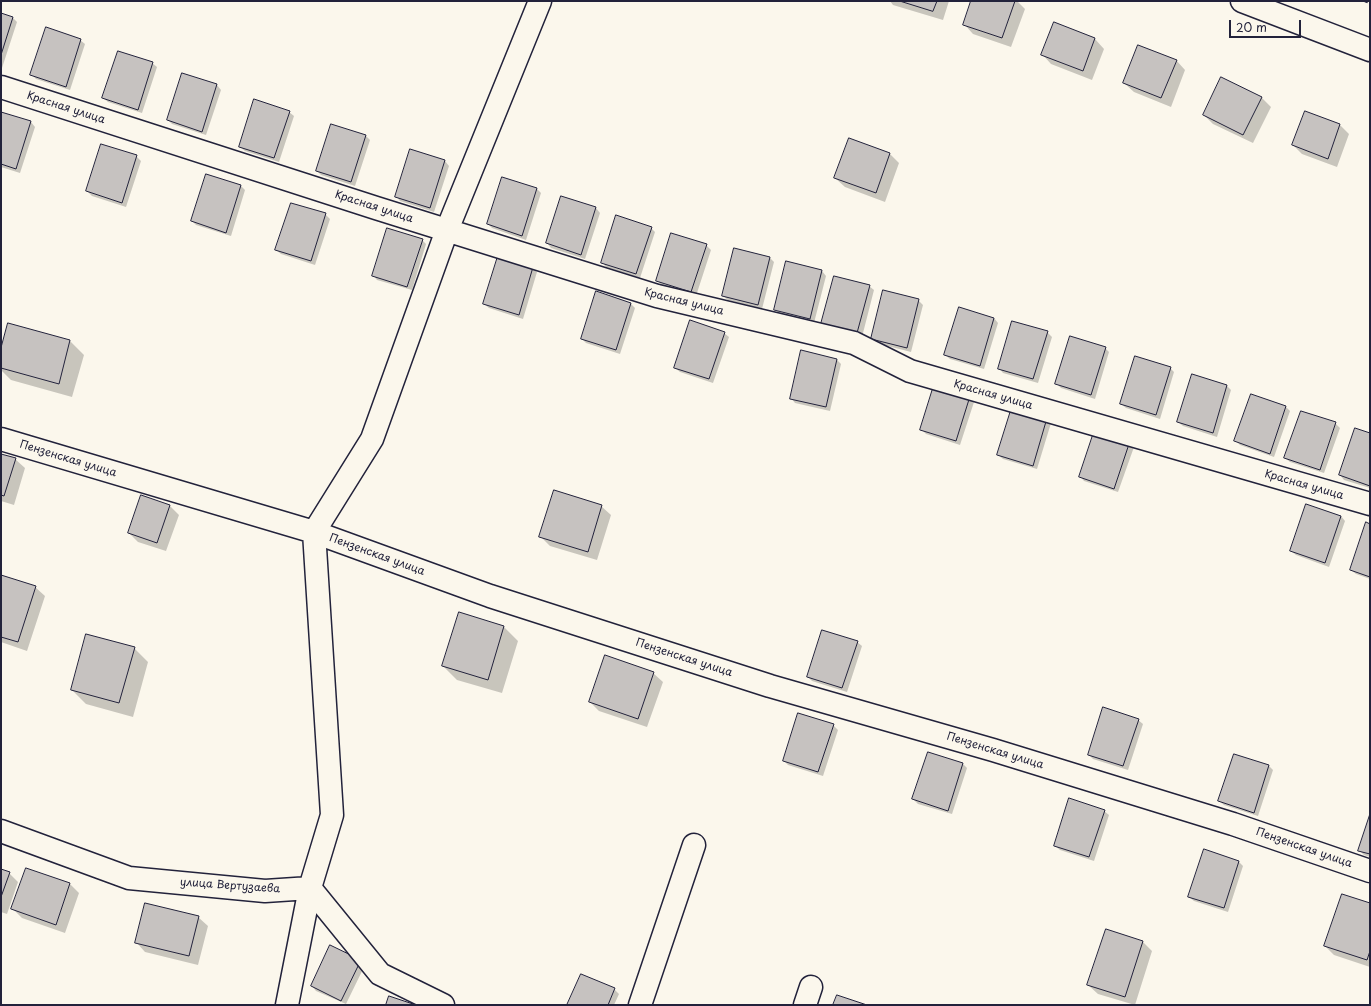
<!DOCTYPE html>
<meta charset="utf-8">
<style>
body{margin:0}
#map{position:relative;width:1371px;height:1006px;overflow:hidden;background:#fbf7ec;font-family:"Playpen Sans",sans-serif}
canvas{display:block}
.frame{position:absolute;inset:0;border:2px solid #22223b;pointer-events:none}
.scale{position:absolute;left:1229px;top:20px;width:72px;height:18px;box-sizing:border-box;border:2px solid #22223b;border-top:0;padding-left:5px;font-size:12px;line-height:14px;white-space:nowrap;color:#22223b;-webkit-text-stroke:3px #fbf7ec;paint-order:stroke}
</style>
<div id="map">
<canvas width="1371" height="1006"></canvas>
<div class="frame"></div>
<div class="scale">20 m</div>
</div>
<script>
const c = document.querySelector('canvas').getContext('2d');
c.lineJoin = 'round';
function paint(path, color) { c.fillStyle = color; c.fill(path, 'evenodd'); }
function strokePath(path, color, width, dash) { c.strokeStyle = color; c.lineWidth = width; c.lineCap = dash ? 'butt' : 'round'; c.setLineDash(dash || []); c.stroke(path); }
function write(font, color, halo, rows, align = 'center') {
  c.font = font + ' "Playpen Sans",sans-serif'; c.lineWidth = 3; c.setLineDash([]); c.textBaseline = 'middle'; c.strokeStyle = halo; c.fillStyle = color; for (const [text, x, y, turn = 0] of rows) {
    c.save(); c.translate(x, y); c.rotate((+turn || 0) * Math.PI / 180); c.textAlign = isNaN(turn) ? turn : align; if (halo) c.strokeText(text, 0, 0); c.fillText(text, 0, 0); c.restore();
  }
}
const shadow = new Path2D(`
 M 890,1 L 949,1 L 943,20 L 893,5 Z
 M 972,1 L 1017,1 L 1025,9 L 1011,47 L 973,34 L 964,24 Z
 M 1,14 L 13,18 L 17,22 L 2,68 L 1,68 Z
 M 1054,23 L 1095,39 L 1104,49 L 1092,80 L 1051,64 L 1042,54 Z
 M 80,40 L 85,44 L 70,90 L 36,79 L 32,75 Z
 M 1176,60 L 1185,70 L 1171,107 L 1134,92 L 1124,83 Z
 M 152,63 L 157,67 L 142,113 L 108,102 L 103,98 Z
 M 183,74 L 217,85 L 221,90 L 206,135 L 172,124 L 168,120 Z
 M 1261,97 L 1271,107 L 1253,143 L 1213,124 L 1204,115 Z
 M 289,112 L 294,116 L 279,162 L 245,151 L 240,147 Z
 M 1305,112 L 1340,125 L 1349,134 L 1337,167 L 1302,154 L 1293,145 Z
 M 1,113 L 31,122 L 35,127 L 20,173 L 1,167 Z
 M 366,136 L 370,140 L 355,186 L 321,175 L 317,171 Z
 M 849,139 L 890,154 L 899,163 L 885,202 L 845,187 L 835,178 Z
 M 411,150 L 445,161 L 449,166 L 434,212 L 400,201 L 396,196 Z
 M 136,156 L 141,161 L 126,207 L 92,196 L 87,191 Z
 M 503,178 L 537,189 L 541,193 L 526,240 L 492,228 L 488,224 Z
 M 241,186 L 245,190 L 231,236 L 196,225 L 192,221 Z
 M 562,197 L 596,208 L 600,213 L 585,259 L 551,248 L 547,243 Z
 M 325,214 L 330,219 L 315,265 L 281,254 L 276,250 Z
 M 651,228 L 655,232 L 640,278 L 606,267 L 602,262 Z
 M 422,240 L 426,244 L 412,290 L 377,280 L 373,275 Z
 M 706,245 L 711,250 L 696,296 L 661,285 L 657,280 Z
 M 735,249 L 770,258 L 774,262 L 762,309 L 728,300 L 723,296 Z
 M 787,262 L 822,271 L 826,276 L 814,323 L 779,314 L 775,309 Z
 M 533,268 L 537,272 L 523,319 L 489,308 L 484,304 Z
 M 869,286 L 874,290 L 862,337 L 827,328 Z
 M 597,292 L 631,304 L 635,308 L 620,354 L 586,343 L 582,339 Z
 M 918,300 L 923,305 L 911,352 L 876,343 L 872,338 Z
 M 994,318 L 998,323 L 984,369 L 950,359 L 945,355 Z
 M 8,324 L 70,341 L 84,355 L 72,397 L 11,380 L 1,370 L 1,352 Z
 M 1047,332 L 1052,337 L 1038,383 L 1003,373 L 999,368 Z
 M 724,333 L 729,337 L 713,383 L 680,372 L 675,368 Z
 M 1105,348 L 1109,352 L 1095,399 L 1061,388 L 1057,384 Z
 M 802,351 L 837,360 L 841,364 L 830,411 L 795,403 L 791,398 Z
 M 1170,368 L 1174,372 L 1160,419 L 1126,408 L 1121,404 Z
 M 936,384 L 975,399 L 960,445 L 926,434 L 922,430 Z
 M 1227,386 L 1231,390 L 1217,437 L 1183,426 L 1178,422 Z
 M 1286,407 L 1290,411 L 1274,457 L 1240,445 L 1236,441 Z
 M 1047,418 L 1051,423 L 1037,469 L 1003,459 L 998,455 Z
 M 1335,423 L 1340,428 L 1324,473 L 1290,462 L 1285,458 Z
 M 1096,431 L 1134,447 L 1118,492 L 1084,481 L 1080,476 Z
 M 1370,434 L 1370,488 L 1344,480 L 1340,475 Z
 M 1,455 L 15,459 L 25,468 L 14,505 L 1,501 Z
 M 142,496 L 170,506 L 179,515 L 166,551 L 138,542 L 129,533 Z
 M 1307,505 L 1341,516 L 1345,521 L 1329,567 L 1296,555 L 1291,551 Z
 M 601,506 L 611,515 L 597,560 L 550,546 L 541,537 Z
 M 1370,525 L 1370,579 L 1356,574 L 1351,570 Z
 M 1,579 L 35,587 L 45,596 L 27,651 L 1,642 Z
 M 460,613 L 504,627 L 518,641 L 502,693 L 457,680 L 443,666 Z
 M 857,642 L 862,646 L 847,692 L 812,681 L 808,677 Z
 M 134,648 L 148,662 L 133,717 L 86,704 L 72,690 Z
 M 653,673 L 663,682 L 647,727 L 599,711 L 590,702 Z
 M 1138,720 L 1143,724 L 1128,770 L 1093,759 L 1089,755 Z
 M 833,725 L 838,730 L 823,776 L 788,765 L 784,761 Z
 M 963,764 L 967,768 L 952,814 L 918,804 L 913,799 Z
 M 1269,766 L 1273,770 L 1258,816 L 1224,805 L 1219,801 Z
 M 1104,811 L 1109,815 L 1094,861 L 1060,850 L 1055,846 Z
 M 1370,817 L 1370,857 L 1364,855 L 1359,850 Z
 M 1239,862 L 1243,866 L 1228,912 L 1194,901 L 1189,897 Z
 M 1,870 L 9,873 L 18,882 L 7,914 L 1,912 Z
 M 70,884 L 79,893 L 65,933 L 22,918 L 13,909 Z
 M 1370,904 L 1370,967 L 1334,955 L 1325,946 Z
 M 198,917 L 208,926 L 198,965 L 145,952 L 136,942 Z
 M 1106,931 L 1143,942 L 1152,951 L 1135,1005 L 1098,994 L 1088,985 Z
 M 331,946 L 365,965 L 346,1004 L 316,991 L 312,986 Z
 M 614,989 L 619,994 L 614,1005 L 568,1005 Z`);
const building = new Path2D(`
 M 900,1 L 937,1 L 933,11 Z
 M 971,1 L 1015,1 L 1002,38 L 963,25 Z
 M 1,13 L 13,17 L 1,55 Z
 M 1054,22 L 1095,38 L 1083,71 L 1041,55 Z
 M 46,27 L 81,39 L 66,87 L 30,75 Z
 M 1138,45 L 1177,60 L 1161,98 L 1123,83 Z
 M 118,51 L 153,62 L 138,110 L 102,98 Z
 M 182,73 L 217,84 L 202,132 L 167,120 Z
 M 1221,77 L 1262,97 L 1243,135 L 1203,115 Z
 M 254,99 L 290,111 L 274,158 L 239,147 Z
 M 1305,111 L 1340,124 L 1328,159 L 1292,145 Z
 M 1,112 L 31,121 L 16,169 L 1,164 Z
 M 331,124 L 366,135 L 351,182 L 316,171 Z
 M 849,138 L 890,153 L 876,193 L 834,178 Z
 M 101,144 L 137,155 L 122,203 L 86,191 Z
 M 410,149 L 445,160 L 430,208 L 395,197 Z
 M 206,174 L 241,185 L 226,233 L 191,221 Z
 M 502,177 L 537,188 L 522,236 L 487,224 Z
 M 561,196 L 596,207 L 581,255 L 546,243 Z
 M 291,203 L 326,213 L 311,261 L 275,250 Z
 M 616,215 L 652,227 L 636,274 L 601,263 Z
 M 387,228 L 423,239 L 407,287 L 372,276 Z
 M 671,233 L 707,244 L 691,292 L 656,281 Z
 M 734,248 L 770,257 L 758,305 L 722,296 Z
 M 498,256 L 533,267 L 519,315 L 483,304 Z
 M 786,261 L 822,270 L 810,319 L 774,310 Z
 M 834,276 L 870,285 L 857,333 L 821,324 Z
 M 883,290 L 919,299 L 907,348 L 871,339 Z
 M 596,291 L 631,303 L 616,350 L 581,339 Z
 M 959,307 L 994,318 L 980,366 L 944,355 Z
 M 690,320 L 725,332 L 709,379 L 674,368 Z
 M 1012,321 L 1048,331 L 1033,379 L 998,369 Z
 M 8,323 L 70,340 L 59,384 L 1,368 L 1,348 Z
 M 1070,336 L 1106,347 L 1091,395 L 1055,384 Z
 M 801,350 L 837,359 L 826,407 L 790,399 Z
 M 1135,356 L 1171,367 L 1156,415 L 1120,404 Z
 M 1192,374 L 1227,385 L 1213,433 L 1177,422 Z
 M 935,382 L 971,393 L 956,441 L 920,430 Z
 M 1251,394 L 1286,406 L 1270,454 L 1234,441 Z
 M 1012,407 L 1047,418 L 1033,466 L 997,455 Z
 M 1301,411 L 1336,422 L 1320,470 L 1284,458 Z
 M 1355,428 L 1370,433 L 1370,486 L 1339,475 Z
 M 1095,429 L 1130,441 L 1114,489 L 1079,477 Z
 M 1,454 L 16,458 L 4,496 L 1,495 Z
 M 554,490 L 602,505 L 588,552 L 539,537 Z
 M 141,495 L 170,505 L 157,543 L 128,533 Z
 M 1306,504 L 1341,516 L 1325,563 L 1290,551 Z
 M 1366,522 L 1370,524 L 1370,577 L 1350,570 Z
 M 1,575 L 36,586 L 18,642 L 1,637 Z
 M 459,612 L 504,626 L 488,680 L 442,666 Z
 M 822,630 L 858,641 L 842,688 L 807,677 Z
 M 86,634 L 135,647 L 119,703 L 71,690 Z
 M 605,655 L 654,672 L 638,719 L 589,702 Z
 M 1103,707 L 1139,719 L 1123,766 L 1088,755 Z
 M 798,713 L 834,724 L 818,772 L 783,761 Z
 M 928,752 L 963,763 L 948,811 L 912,799 Z
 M 1234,754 L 1269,765 L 1254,813 L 1218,801 Z
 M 1069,798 L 1105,810 L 1089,857 L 1054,846 Z
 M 1370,814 L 1370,854 L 1358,851 Z
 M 1204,849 L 1239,861 L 1224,908 L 1188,897 Z
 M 26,868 L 70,883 L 56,925 L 11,909 Z
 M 1,869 L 10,872 L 1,897 Z
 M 1342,894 L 1370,903 L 1370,951 L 1367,960 L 1324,946 Z
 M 145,903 L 199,916 L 189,956 L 135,943 Z
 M 1106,929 L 1143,941 L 1125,997 L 1087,985 Z
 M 330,945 L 361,960 L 341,1001 L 311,986 Z
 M 581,974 L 615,988 L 608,1005 L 567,1005 Z
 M 837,995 L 867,1005 L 833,1005 Z
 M 389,996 L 416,1005 L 386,1005 Z`);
const path = new Path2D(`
 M 1365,1 L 1370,3`);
const minor = new Path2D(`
 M 1,87 L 376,208 L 657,296 L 854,343 L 910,371 L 1370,504
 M 1,439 L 314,532 L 490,596 L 770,686 L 993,750 L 1233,824 L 1370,871
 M 1,831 L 129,878 L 265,891 L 310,888 L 380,974 L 443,1005
 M 287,1005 L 310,888 L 332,815 L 314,532 L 372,439 L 447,230 L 540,1
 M 640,1005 L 694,845
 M 805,1005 L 811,987`);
const secondary = new Path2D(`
 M 1242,1 L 1370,50`);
const streetNames = [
 ["Красная улица",66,108,18],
 ["Красная улица",374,207,18],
 ["Красная улица",684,302,14],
 ["Красная улица",993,395,16],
 ["Пензенская улица",68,459,17],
 ["Красная улица",1304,485,16],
 ["Пензенская улица",377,555,20],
 ["Пензенская улица",684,658,18],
 ["Пензенская улица",995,751,17],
 ["Пензенская улица",1304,848,19],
 ["улица Вертузаева",230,886,4]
];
paint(shadow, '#0003');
paint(building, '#c6c2c0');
strokePath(building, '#22223b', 1);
strokePath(minor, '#22223b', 25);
strokePath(secondary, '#22223b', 25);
strokePath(path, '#22223b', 2.5, [3, 3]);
strokePath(minor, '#fbf7ec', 22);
strokePath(secondary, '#fbf7ec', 22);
write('11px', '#22223b', '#fbf7ec', streetNames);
</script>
